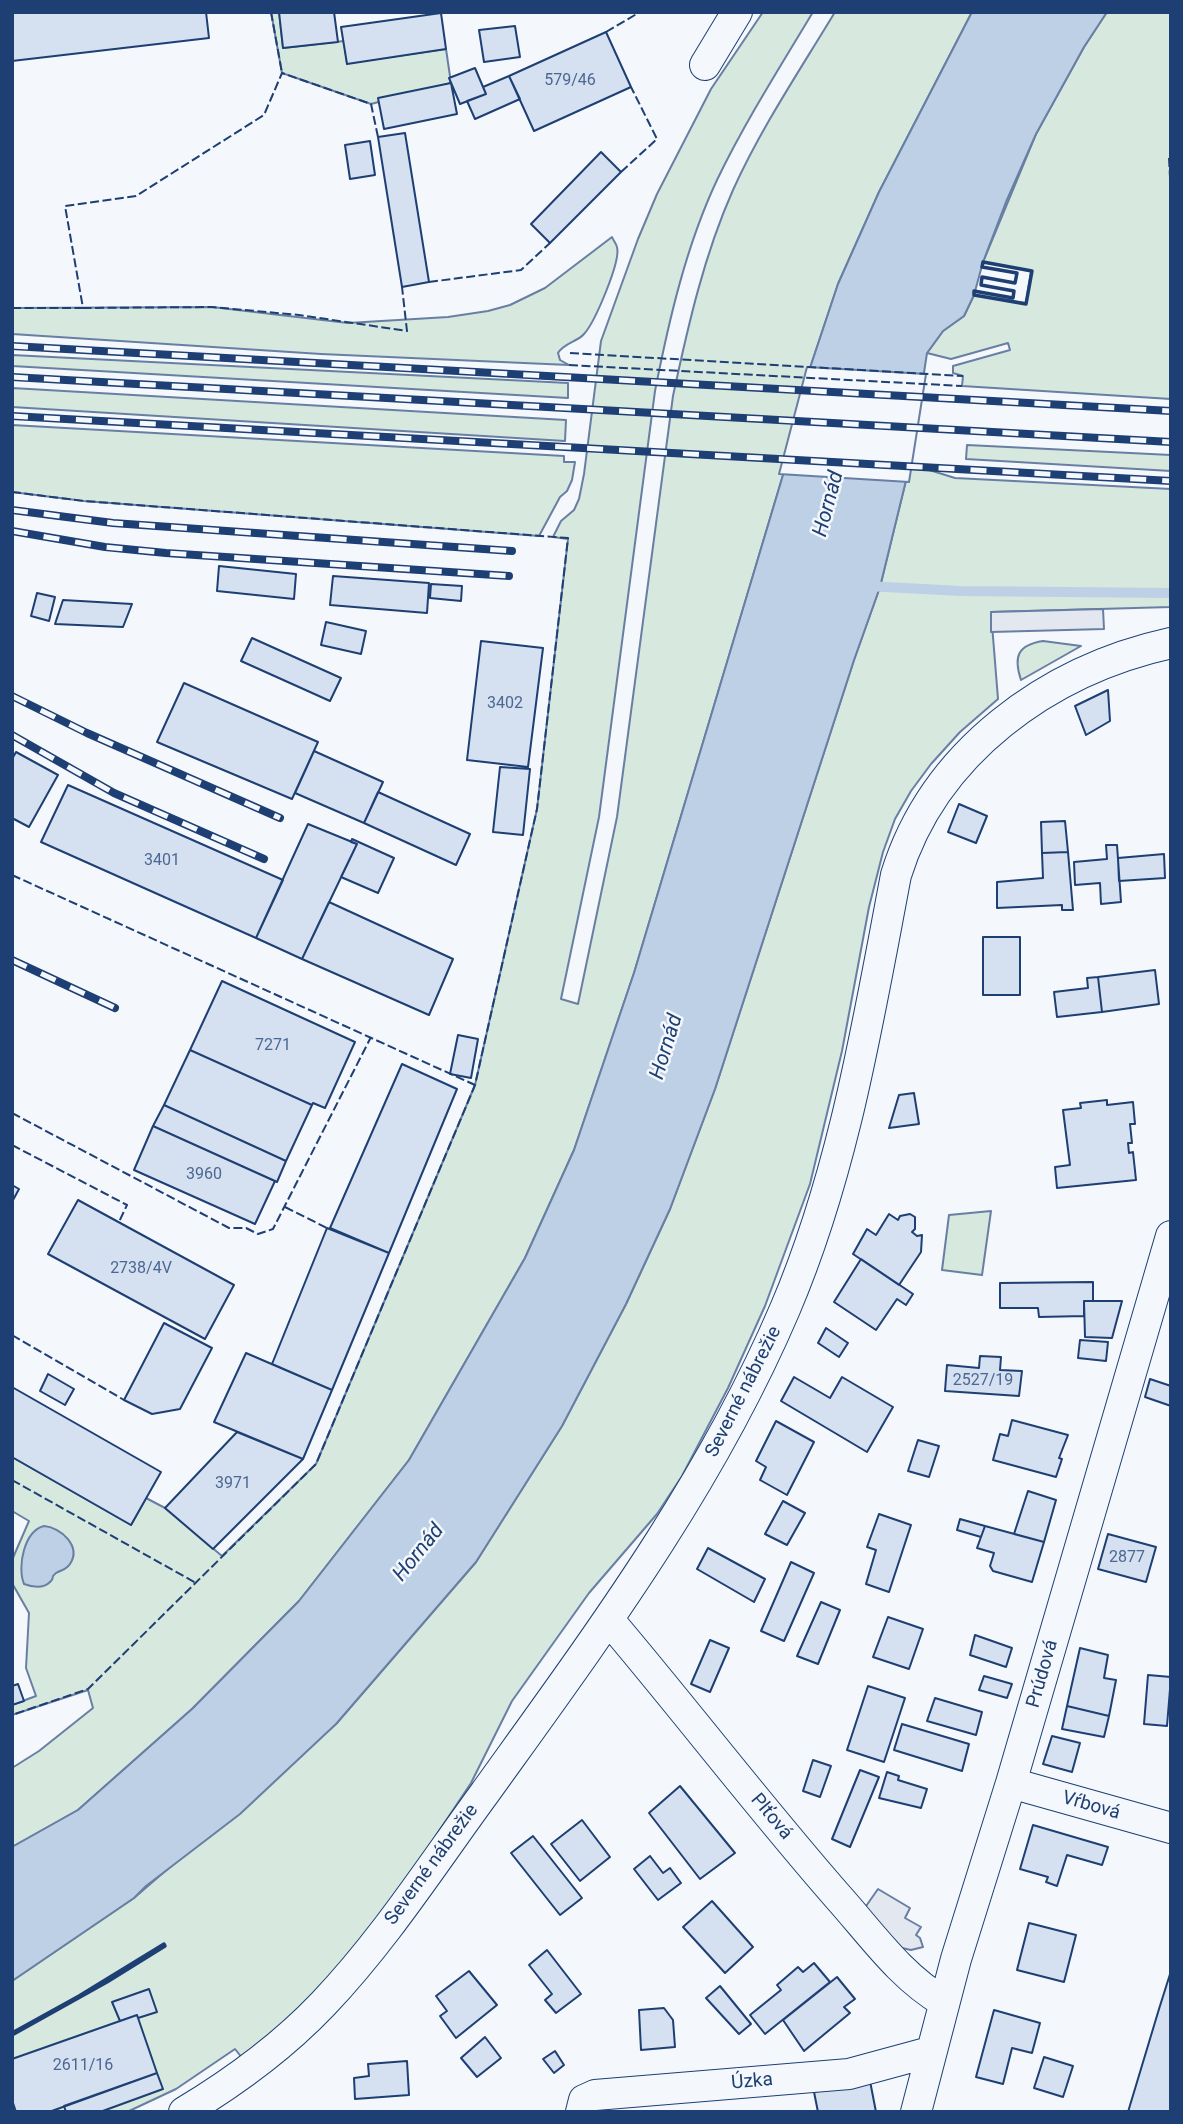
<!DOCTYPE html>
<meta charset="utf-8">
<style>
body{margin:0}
#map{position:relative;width:1183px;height:2124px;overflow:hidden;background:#f4f7fb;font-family:Roboto,sans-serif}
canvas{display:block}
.frame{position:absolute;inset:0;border:14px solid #1d3f73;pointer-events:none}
</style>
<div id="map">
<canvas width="1183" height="2124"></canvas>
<div class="frame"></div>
</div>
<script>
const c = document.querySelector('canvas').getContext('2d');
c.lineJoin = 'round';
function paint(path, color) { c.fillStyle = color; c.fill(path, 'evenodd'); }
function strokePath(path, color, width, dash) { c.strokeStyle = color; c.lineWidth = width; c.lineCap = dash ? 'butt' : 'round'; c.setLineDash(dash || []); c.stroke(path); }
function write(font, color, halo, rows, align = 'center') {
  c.font = font + ' Roboto,sans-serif'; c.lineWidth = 5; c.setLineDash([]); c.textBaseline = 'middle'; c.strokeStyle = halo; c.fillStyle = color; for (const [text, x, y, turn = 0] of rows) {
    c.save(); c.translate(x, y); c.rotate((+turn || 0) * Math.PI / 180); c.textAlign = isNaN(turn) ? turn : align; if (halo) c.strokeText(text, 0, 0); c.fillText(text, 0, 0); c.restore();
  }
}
const green = new Path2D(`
 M 271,12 L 279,12 L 283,48 L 344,41 L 347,63 L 446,49 L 451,83 L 371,104 L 282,73 Z
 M 763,12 L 813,12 C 780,67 745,122 717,180 C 686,246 669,320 655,391 L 599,817 L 561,999 L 578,1004 L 617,817 L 673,396 C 688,326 704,255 733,190 C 761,128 800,70 835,12 L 972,12 L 879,192 L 838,284 L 805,383 L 789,455 L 634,973 L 574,1150 L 525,1258 L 409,1460 L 299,1601 L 192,1709 L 78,1810 L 12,1847 L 12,1768 L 39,1751 L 93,1708 L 88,1690 L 12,1715 L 12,1705 L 36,1696 L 26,1668 L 29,1613 L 12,1583 L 12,1560 L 29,1521 L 12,1511 L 12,1457 L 131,1525 L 146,1498 L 165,1508 L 222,1556 L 316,1464 L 475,1085 L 537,809 L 568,539 L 553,537 L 561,521 L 574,510 L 579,499 L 584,474 L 601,341 L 638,239 L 657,194 L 711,89 Z
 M 1107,12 L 1171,12 L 1171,399 L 962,386 L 963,376 L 953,373 L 953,366 L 1010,350 L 1008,343 L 951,359 L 927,353 L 943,331 L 964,316 L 974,295 L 1026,303 L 1031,271 L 983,262 L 1036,134 L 1084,47 Z
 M 612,237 C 613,240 616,243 617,247 C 621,261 595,322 584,334 C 577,342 564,343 558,353 L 560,360 L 569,365 L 321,354 L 12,334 L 12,308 L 212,307 L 348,323 L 448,317 L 488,311 L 510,305 L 545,288 Z
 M 12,355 L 568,383 L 568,398 L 12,366 Z
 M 12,388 L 566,420 L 565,441 L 12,407 Z
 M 12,425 L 564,456 L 564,462 L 575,462 L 572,480 L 567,491 L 560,497 L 539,536 L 84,501 L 12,492 Z
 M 967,445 L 1171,455 L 1171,471 L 966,459 Z
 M 910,464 L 955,478 L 1171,489 L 1171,607 L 991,612 L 998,699 L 960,732 L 931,764 L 911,791 L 895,819 L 883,852 L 869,907 L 842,1051 L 810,1184 L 765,1306 L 728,1388 L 682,1476 L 657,1514 L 589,1593 L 512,1701 L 471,1783 L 323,2005 L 250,2068 L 235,2049 L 176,2089 L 127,2112 L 12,2112 L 12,1981 L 134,1898 L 336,1724 L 476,1562 L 562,1426 L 626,1304 L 670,1209 L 715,1089 L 854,660 L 880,587 Z
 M 1043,641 L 1081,646 L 1021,680 C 1013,656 1018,645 1043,641 Z
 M 991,1211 L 982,1275 L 942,1270 L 949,1215 Z`);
const parking = new Path2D(`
 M 1103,609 L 1104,629 L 991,632 L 991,612 Z
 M 878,1889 L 910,1908 L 905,1918 L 921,1927 L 916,1935 L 920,1938 L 923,1947 L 911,1950 L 902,1948 L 864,1909 Z`);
const water = new Path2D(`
 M 972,12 L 1107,12 L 1084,47 L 1036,134 L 1006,202 L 983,262 L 974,295 L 964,316 L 943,331 L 927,353 L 910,464 L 880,587 L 854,660 L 715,1089 L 670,1209 L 626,1304 L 562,1426 L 476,1562 L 336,1724 L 240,1814 L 146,1886 L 134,1898 L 12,1981 L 12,1847 L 78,1810 L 192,1709 L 299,1601 L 409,1460 L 525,1258 L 574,1150 L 634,973 L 789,455 L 805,383 L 838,284 L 879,192 Z
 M 44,1526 C 60,1527 82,1546 70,1564 C 66,1570 61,1570 56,1573 C 49,1579 56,1576 50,1582 C 43,1589 32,1587 24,1584 C 17,1567 24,1531 44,1526 Z`);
const pier = new Path2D(`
 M 807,367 L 926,374 L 909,482 L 779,474 Z`);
const stream = new Path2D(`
 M 867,586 L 960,591 L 1171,593`);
const building = new Path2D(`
 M 12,12 L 206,12 L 209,38 L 12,61 Z
 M 279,12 L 334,12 L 338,42 L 283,48 Z
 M 441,13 L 446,49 L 347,64 L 341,27 Z
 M 515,26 L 520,57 L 484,62 L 479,30 Z
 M 606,32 L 631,87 L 534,131 L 509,76 Z
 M 475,68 L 486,94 L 460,104 L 449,78 Z
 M 509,76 L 520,99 L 475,119 L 467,101 L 486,94 L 483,87 Z
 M 451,83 L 457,114 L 384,129 L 378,98 Z
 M 405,133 L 429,282 L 402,287 L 378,137 Z
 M 370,141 L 375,175 L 350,179 L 345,145 Z
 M 601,152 L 621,172 L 550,243 L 531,224 Z
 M 219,566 L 296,574 L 294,599 L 217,591 Z
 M 333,576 L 429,583 L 427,613 L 330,605 Z
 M 431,584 L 462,586 L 461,601 L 430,598 Z
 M 37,593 L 55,597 L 49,621 L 31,616 Z
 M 63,600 L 132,604 L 123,627 L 55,624 Z
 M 326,622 L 366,631 L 361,654 L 321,645 Z
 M 252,638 L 341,678 L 330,701 L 241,661 Z
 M 481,641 L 543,648 L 528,767 L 467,760 Z
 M 184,683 L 318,742 L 292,799 L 157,742 Z
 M 1108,690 L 1110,721 L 1086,735 L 1075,706 Z
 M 314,751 L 383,782 L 364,823 L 295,793 Z
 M 16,752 L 58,775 L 29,827 L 12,818 L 12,759 Z
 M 500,767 L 530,769 L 523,835 L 493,832 Z
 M 68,785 L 283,880 L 256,938 L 41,842 Z
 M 378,792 L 470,834 L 456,865 L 364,823 Z
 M 959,804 L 987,816 L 976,843 L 948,832 Z
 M 1065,821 L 1068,852 L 1042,853 L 1041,822 Z
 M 308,824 L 357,844 L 302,959 L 256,938 Z
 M 352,839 L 394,858 L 378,893 L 341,877 L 357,844 L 351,842 Z
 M 1106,845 L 1117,845 L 1121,902 L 1101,904 L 1100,883 L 1075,885 L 1074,862 L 1107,859 Z
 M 1068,852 L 1073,910 L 1062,910 L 1062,905 L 997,908 L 997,882 L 1043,878 L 1042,853 Z
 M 1164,854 L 1165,878 L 1119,881 L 1118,858 Z
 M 329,902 L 453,959 L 429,1015 L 302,959 Z
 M 983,937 L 1020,937 L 1020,995 L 983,995 Z
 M 1155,970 L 1159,1004 L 1102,1012 L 1098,977 Z
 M 1098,977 L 1102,1012 L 1057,1017 L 1054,992 L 1088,988 L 1087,978 Z
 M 222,981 L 355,1042 L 325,1108 L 313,1103 L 312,1105 L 190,1050 Z
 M 458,1035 L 478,1039 L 471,1078 L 450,1074 Z
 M 190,1050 L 312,1105 L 286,1161 L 164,1105 Z
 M 402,1064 L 457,1089 L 389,1253 L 330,1228 Z
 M 914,1093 L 919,1124 L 889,1128 L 899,1095 Z
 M 1107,1100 L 1107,1105 L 1133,1102 L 1135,1124 L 1130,1124 L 1132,1143 L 1128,1143 L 1129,1153 L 1133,1152 L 1136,1180 L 1057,1188 L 1055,1167 L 1070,1165 L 1063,1110 L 1081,1108 L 1080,1103 Z
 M 164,1105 L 286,1161 L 277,1182 L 153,1126 Z
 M 153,1126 L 275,1181 L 255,1224 L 134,1170 Z
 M 12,1185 L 19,1189 L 12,1202 Z
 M 78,1200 L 234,1285 L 205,1339 L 48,1254 Z
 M 889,1214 L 898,1220 L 900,1216 L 910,1214 L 915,1217 L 915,1229 L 912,1232 L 917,1236 L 922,1235 L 921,1252 L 899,1285 L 853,1254 L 867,1229 L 876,1235 Z
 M 327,1228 L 389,1253 L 332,1390 L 272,1364 Z
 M 861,1259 L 913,1294 L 906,1305 L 897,1299 L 876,1330 L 834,1302 Z
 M 1093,1282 L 1093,1301 L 1084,1301 L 1084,1316 L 1039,1317 L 1038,1308 L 1000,1308 L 1000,1283 Z
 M 1084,1301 L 1122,1301 L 1112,1338 L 1085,1337 Z
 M 164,1323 L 212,1348 L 180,1409 L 152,1414 L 124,1400 Z
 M 826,1328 L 848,1343 L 839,1357 L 818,1343 Z
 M 1080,1340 L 1108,1342 L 1106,1361 L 1078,1358 Z
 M 246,1353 L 332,1390 L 303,1459 L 214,1422 Z
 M 980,1356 L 1001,1357 L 1000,1370 L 1022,1371 L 1019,1396 L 945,1391 L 947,1365 L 979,1368 Z
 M 48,1374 L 74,1389 L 65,1405 L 40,1391 Z
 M 794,1377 L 830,1398 L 842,1377 L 893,1407 L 867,1452 L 781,1401 Z
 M 1150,1379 L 1171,1386 L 1171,1406 L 1145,1397 Z
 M 12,1387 L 161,1472 L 131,1525 L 12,1457 Z
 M 1012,1420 L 1068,1435 L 1059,1458 L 1062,1459 L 1056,1477 L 993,1460 L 1000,1434 L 1008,1436 Z
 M 776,1421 L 814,1442 L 787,1495 L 760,1480 L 766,1467 L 756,1461 Z
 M 237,1432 L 303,1459 L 213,1549 L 165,1508 Z
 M 918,1440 L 939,1446 L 929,1477 L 908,1471 Z
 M 1028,1491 L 1056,1500 L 1044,1542 L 1014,1534 Z
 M 783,1501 L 805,1513 L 787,1545 L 765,1534 Z
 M 879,1514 L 911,1525 L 889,1592 L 866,1584 L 876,1550 L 867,1547 Z
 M 960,1519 L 985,1526 L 981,1537 L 957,1530 Z
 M 985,1526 L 1044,1542 L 1032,1582 L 993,1571 L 990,1566 L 994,1553 L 977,1548 Z
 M 1108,1534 L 1156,1547 L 1146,1582 L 1098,1569 Z
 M 708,1548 L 765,1579 L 754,1602 L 697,1569 Z
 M 791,1562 L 814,1573 L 784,1641 L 761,1631 Z
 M 821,1602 L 840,1610 L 818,1664 L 797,1656 Z
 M 888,1617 L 923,1629 L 909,1669 L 873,1657 Z
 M 975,1635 L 1012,1648 L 1006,1667 L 970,1655 Z
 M 710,1640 L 729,1648 L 710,1692 L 691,1684 Z
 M 1080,1648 L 1108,1655 L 1104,1678 L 1116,1680 L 1109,1716 L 1067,1706 Z
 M 1148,1675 L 1171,1677 L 1167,1726 L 1144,1724 Z
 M 984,1676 L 1012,1684 L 1007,1698 L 979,1690 Z
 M 18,1684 L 24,1701 L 12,1705 L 12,1686 Z
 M 868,1686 L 905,1698 L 884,1762 L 847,1750 Z
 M 935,1698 L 982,1712 L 976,1735 L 927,1721 Z
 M 1067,1706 L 1109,1716 L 1104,1737 L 1062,1729 Z
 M 902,1724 L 969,1744 L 962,1771 L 894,1750 Z
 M 1052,1736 L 1080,1743 L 1072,1772 L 1043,1764 Z
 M 813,1760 L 831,1766 L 820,1797 L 803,1791 Z
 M 860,1770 L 879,1777 L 850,1847 L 832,1839 Z
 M 887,1772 L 899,1776 L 898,1780 L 927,1789 L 921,1808 L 879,1798 Z
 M 680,1786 L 735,1853 L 700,1879 L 649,1813 Z
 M 582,1820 L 610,1857 L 580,1881 L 551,1844 Z
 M 1033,1825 L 1108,1847 L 1102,1865 L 1067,1855 L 1057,1886 L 1046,1882 L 1048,1877 L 1020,1869 Z
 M 533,1836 L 582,1898 L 560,1915 L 511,1853 Z
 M 650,1856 L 663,1873 L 670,1868 L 681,1883 L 658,1900 L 634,1869 Z
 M 712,1901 L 753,1947 L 725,1973 L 683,1927 Z
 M 1029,1923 L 1076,1935 L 1064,1982 L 1017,1970 Z
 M 547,1950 L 581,1994 L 556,2013 L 545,2000 L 552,1994 L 529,1965 Z
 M 814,1963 L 830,1982 L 765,2034 L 750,2015 L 781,1990 L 777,1985 L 798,1967 L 803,1972 Z
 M 469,1971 L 497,2005 L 456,2038 L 440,2016 L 447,2011 L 436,1996 Z
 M 1171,1971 L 1171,2112 L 1128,2112 L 1159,2009 Z
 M 837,1977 L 855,1999 L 844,2007 L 850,2013 L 804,2051 L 783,2020 Z
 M 720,1986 L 751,2024 L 739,2034 L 706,1998 Z
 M 149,1989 L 157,2012 L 138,2018 L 137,2015 L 120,2021 L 112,2002 Z
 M 664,2008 L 673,2020 L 675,2047 L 641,2050 L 639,2010 Z
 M 994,2010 L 1040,2023 L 1032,2053 L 1012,2048 L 1003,2084 L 976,2077 Z
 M 137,2015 L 157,2073 L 49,2112 L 16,2112 L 12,2100 L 12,2059 Z
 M 485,2037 L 501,2058 L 477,2077 L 461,2058 Z
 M 555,2051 L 564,2065 L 554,2073 L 543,2059 Z
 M 1044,2057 L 1073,2066 L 1063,2097 L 1034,2088 Z
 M 407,2061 L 409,2095 L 355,2099 L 354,2078 L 369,2076 L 368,2064 Z
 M 157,2073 L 163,2089 L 100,2112 L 66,2112 L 64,2106 Z
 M 870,2081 L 876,2112 L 818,2112 L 814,2092 Z`);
const street = new Path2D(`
 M 705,65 L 737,12
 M 609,1620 C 687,1712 760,1808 839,1898 C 872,1935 901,1977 944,2002
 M 1011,1783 L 1171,1828
 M 184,2112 C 234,2082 283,2046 323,2004 C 384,1940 432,1865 484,1794 C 596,1638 709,1487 785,1309 C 844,1171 868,1021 896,875 C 934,752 1048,670 1171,643
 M 581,2112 L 584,2100 L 595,2095 L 849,2074 L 930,2052
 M 916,2112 L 956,1959 L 1011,1783 L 1171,1236`);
const rail = new Path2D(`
 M 12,346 L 1171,411
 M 12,377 L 1171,442
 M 12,416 L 1171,481
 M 12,510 L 113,523 L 512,551
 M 12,531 L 105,547 L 166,553 L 509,576
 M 12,696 L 87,733 L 280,818
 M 12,735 L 114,793 L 264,859
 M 12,960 L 115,1008`);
const fence = new Path2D(`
 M 271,12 L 282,73
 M 606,32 L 640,12
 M 378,137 L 371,104 L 282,73 L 264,115 L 136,196 L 65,206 L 83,308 L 212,307 L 299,315 L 407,331 L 402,287
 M 1169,158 L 1171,197
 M 621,172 L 657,139 L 631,87
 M 429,282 L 521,270 L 550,243
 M 12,308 L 83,308
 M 570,353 L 963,376
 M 569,365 L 962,386
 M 12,492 L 84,501 L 568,538 L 537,809 L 475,1085 L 316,1464 L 88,1689 L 12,1715
 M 12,875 L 475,1085
 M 12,1113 L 229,1228 L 246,1228 L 258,1234 L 273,1229 L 371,1037
 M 12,1145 L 127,1205 L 119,1222
 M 285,1207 L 327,1228
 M 12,1335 L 124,1400
 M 12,1480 L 196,1583`);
const wall = new Path2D(`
 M 983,262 L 1032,271 L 1026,304 L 974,295 L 974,291 L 1013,298 L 1014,291 L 981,285 L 982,277 L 1015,283 L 1017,273 L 982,267 Z
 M 12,2033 L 79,1996 L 164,1944 L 165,1946 L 107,1982 L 12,2035`);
const numberNames = [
 ["579/46",570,81],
 ["3402",505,704],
 ["3401",162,861],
 ["7271",273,1046],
 ["3960",204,1175],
 ["2738/4V",141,1269],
 ["2527/19",983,1381],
 ["3971",233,1484],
 ["2877",1127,1558],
 ["2611/16",83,2066]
];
const streetNames = [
 ["Severné nábrežie",744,1392,-63],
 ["Prúdová",1043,1674,-74],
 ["Vŕbová",1091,1806,16],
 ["Plťová",771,1817,50],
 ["Severné nábrežie",432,1865,-54],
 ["Úzka",752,2082,-5]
];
const waterNames = [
 ["Hornád",829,504,-75],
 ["Hornád",667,1047,-73],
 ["Hornád",419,1553,-51]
];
paint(green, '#d7e8df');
strokePath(green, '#687fa3', 2);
paint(parking, '#e3e8f0');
strokePath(parking, '#687fa3', 2);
paint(water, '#bed0e5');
strokePath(water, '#687fa3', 2);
paint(pier, '#f4f7fb');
strokePath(pier, '#687fa3', 2);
strokePath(stream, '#bed0e5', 10);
paint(building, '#d5e0f0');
strokePath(building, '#1d3f73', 2);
strokePath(street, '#1d3f73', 32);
strokePath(street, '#f4f7fb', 30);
strokePath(rail, '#1d3f73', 8);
strokePath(rail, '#f4f7fb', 5, [16]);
strokePath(fence, '#1d3f73', 2, [9, 3.5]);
strokePath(wall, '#1d3f73', 3.5);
write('16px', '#4b6792', null, numberNames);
write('19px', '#1d3f73', '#f4f7fb', streetNames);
write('italic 21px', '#1d3f73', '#f4f7fb', waterNames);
</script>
